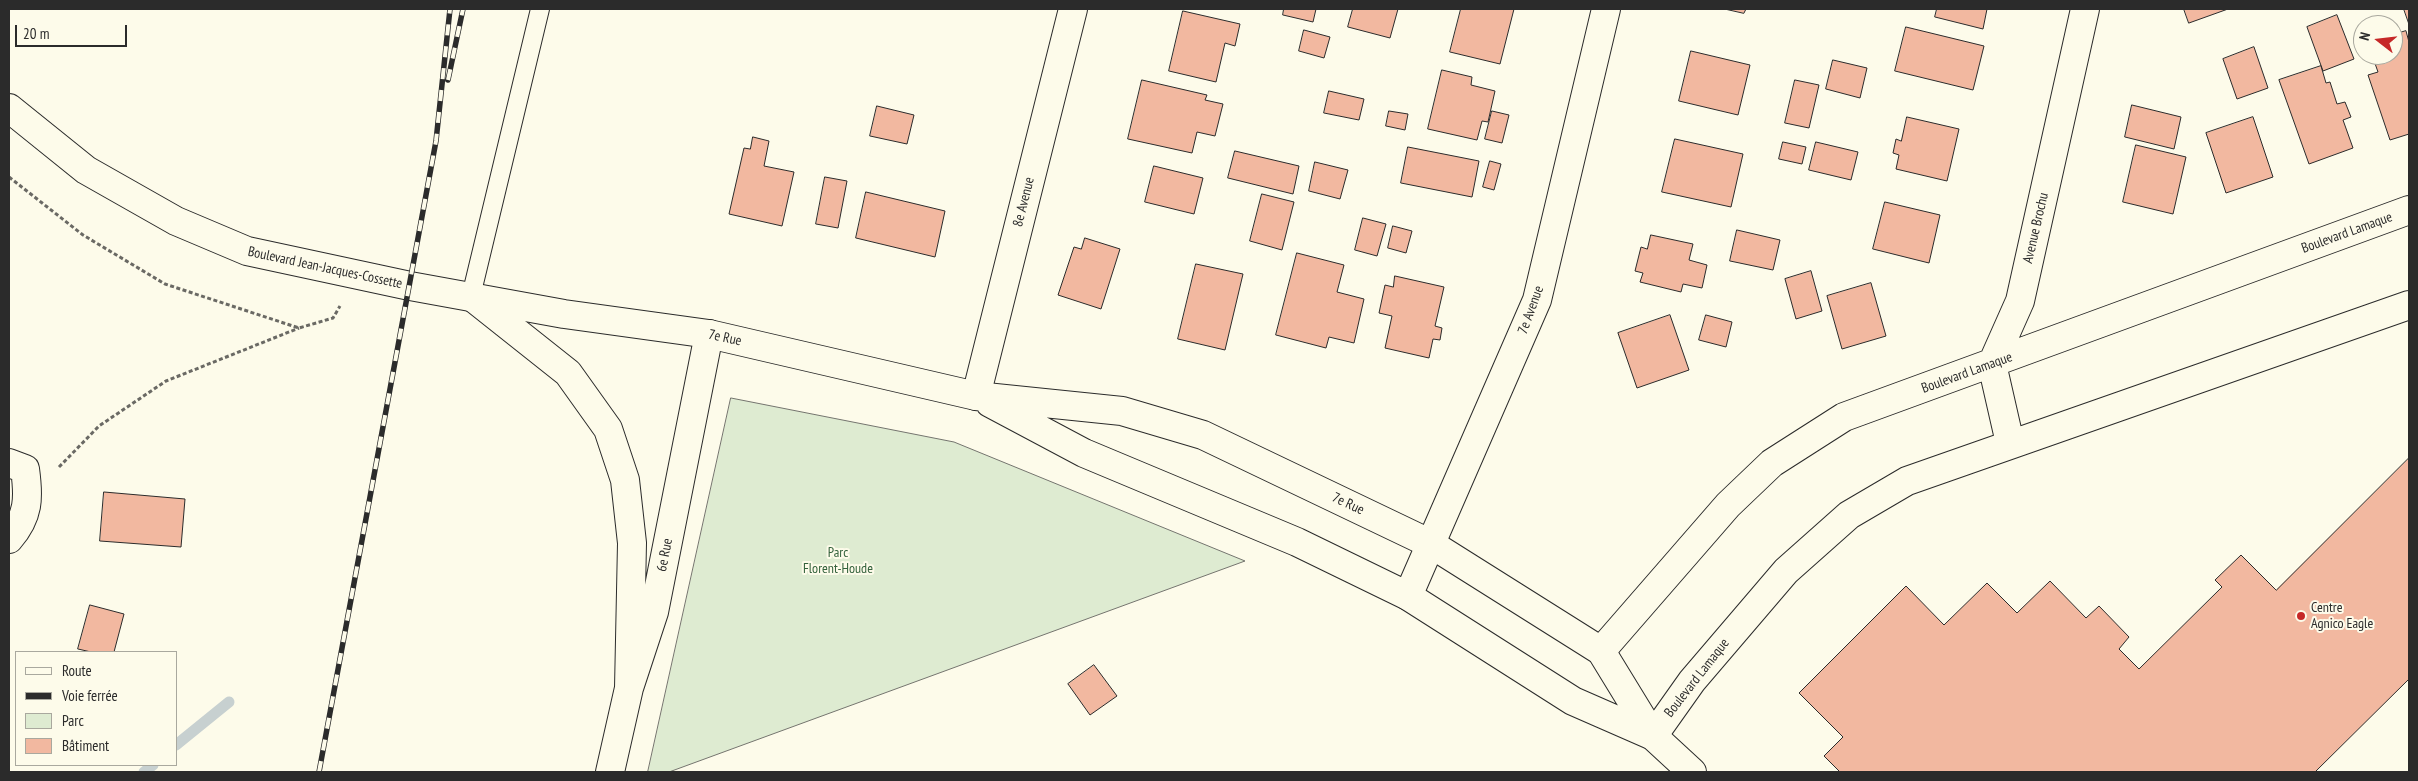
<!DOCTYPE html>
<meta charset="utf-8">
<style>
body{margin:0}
#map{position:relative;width:2418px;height:781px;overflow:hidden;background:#fdfbea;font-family:"PT Sans Narrow",sans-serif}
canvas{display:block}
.frame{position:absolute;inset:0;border:10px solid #2b2b2b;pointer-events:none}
.legend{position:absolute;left:15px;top:651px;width:162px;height:115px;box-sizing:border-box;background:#fdfbea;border:1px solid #a9a89e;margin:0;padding:6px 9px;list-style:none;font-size:15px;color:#2b2b2b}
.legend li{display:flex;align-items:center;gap:10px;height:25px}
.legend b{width:25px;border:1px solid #a9a89e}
.north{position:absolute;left:2353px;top:15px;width:50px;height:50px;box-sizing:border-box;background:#fdfbea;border:1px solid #a9a89e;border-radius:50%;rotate:286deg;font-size:14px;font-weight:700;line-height:20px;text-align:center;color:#2b2b2b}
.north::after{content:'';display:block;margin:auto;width:18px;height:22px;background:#c62828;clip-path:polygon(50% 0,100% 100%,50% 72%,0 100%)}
.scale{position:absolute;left:15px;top:25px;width:112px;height:22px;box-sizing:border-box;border:2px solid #2b2b2b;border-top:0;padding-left:6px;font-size:15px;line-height:18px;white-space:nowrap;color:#2b2b2b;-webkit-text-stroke:4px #fdfbea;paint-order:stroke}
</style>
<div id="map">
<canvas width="2418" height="781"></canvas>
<div class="frame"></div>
<ul class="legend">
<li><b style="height:6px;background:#fdfbea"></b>Route</li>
<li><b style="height:6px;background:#2b2b2b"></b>Voie ferrée</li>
<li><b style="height:14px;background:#deebd1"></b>Parc</li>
<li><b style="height:14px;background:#f2b8a0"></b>Bâtiment</li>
</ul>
<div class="north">N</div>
<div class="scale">20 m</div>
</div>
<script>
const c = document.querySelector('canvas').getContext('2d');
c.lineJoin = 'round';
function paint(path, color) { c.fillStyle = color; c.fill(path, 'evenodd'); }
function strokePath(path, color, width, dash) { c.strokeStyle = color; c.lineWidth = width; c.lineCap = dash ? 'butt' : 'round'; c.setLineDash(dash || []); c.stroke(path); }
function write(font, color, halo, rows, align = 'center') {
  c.font = font + ' "PT Sans Narrow",sans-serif'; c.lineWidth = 4; c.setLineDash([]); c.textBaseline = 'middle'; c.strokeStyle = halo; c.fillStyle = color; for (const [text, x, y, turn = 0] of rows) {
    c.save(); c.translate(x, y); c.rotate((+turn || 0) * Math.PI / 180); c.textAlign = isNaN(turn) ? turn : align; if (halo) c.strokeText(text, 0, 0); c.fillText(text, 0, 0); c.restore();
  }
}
const green = new Path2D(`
 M 731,398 L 954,442 L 1245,561 L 669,772 L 648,772 Z`);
const stream = new Path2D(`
 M 176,745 L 229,702
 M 144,772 L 153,765`);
const building = new Path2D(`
 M 1284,9 L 1316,9 L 1313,22 L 1283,15 Z
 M 1353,9 L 1398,9 L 1390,38 L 1348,27 Z
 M 1461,9 L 1514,9 L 1500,64 L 1450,52 Z
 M 1725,9 L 1746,9 L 1744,13 Z
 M 1937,9 L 1987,9 L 1983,29 L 1935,17 Z
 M 2184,9 L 2228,9 L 2189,23 Z
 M 2404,9 L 2409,9 L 2409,24 Z
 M 1183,11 L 1240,24 L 1235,46 L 1225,43 L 1216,82 L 1169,71 Z
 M 2337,15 L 2354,59 L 2323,71 L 2307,27 Z
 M 1906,27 L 1984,46 L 1973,90 L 1895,71 Z
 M 1304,30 L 1330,37 L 1324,58 L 1299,51 Z
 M 2406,31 L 2409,42 L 2409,134 L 2390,140 L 2368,75 L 2378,72 L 2372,55 L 2393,55 L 2393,35 Z
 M 2254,47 L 2268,88 L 2237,99 L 2223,59 Z
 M 1691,51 L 1750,65 L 1738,115 L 1679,101 Z
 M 1833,60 L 1867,68 L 1860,98 L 1826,89 Z
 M 2321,66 L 2326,83 L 2330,82 L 2337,104 L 2345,102 L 2351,117 L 2343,120 L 2353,148 L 2309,164 L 2279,80 Z
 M 1442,70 L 1472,77 L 1471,85 L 1495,91 L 1488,122 L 1482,121 L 1477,140 L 1428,129 Z
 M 1142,80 L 1207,95 L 1205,100 L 1223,104 L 1215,136 L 1197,132 L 1192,153 L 1128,139 Z
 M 1795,80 L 1819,85 L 1809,128 L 1785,123 Z
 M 1329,91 L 1364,99 L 1359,120 L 1324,113 Z
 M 2132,105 L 2181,117 L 2174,149 L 2125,137 Z
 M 877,106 L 914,115 L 907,144 L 870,136 Z
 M 1389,111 L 1408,114 L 1405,130 L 1386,126 Z
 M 1492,111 L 1509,115 L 1502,143 L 1485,139 Z
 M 1907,117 L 1959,129 L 1947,181 L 1896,169 L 1899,155 L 1893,153 L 1896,139 L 1901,141 Z
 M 2253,117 L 2273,177 L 2226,193 L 2206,133 Z
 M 753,137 L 769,141 L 764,166 L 794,172 L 782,226 L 729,214 L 744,148 L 750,149 Z
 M 1675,139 L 1743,154 L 1731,207 L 1662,192 Z
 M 1783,142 L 1806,147 L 1802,164 L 1779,159 Z
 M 1816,142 L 1858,152 L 1851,180 L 1809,170 Z
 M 2136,145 L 2186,157 L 2173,214 L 2123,202 Z
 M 1408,147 L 1479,161 L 1472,197 L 1401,183 Z
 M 1235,151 L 1299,166 L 1293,194 L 1228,178 Z
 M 1490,161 L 1501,164 L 1494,190 L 1483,187 Z
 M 1315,162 L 1348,170 L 1340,199 L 1309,191 Z
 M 1154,166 L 1203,178 L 1194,214 L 1145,202 Z
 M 825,177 L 847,181 L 838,228 L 816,224 Z
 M 866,192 L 945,211 L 935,257 L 856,238 Z
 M 1262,194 L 1294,202 L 1282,250 L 1250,241 Z
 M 1885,202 L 1940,215 L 1929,263 L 1873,249 Z
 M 1363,218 L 1386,224 L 1377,256 L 1355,250 Z
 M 1393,226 L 1412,231 L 1406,253 L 1388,248 Z
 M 1737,230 L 1780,240 L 1773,270 L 1730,261 Z
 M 1651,235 L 1693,244 L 1689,260 L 1707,265 L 1702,288 L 1683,284 L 1681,292 L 1640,282 L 1643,273 L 1635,271 L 1641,247 L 1647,249 Z
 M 1085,238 L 1120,249 L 1101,309 L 1058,295 L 1074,247 L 1081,249 Z
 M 1297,253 L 1344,265 L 1337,292 L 1364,299 L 1354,343 L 1329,337 L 1326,348 L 1276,335 Z
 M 1196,264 L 1243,274 L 1225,350 L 1178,339 Z
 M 1811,271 L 1822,311 L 1796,319 L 1785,279 Z
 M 1395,276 L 1444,287 L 1435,326 L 1442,328 L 1440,340 L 1433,339 L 1429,358 L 1385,348 L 1392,316 L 1379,313 L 1385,285 L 1393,287 Z
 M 1871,283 L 1886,336 L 1842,349 L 1827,296 Z
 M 1670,315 L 1689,370 L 1637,388 L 1618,333 Z
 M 1706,315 L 1732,322 L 1726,347 L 1699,340 Z
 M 2409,458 L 2409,679 L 2315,772 L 1840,772 L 1824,756 L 1843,737 L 1799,693 L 1906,586 L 1944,625 L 1987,583 L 2017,613 L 2050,581 L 2086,618 L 2099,606 L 2129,637 L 2119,649 L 2139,669 L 2222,587 L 2215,580 L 2241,555 L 2276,590 Z
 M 104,492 L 185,499 L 181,547 L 100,541 Z
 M 90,605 L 124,614 L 114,652 L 91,652 L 78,649 Z
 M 1094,665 L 1117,696 L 1090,715 L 1068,684 Z`);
const path = new Path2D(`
 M 9,177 L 83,235 L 165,284 L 299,328 L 333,318 L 340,306
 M 59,467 L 99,426 L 166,381 L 299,328`);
const lane = new Path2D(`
 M 471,296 L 540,9`);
const street = new Path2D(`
 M 471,296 L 568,373 L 608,429 L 625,480 L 632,543 L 629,688
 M 976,396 L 1073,9
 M 2010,443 L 1992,364 L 2020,301 L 2085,9
 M 9,463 L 25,469 C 29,498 29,516 9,539
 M 1408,596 L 1537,300 L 1606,9
 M 1601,651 L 1728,505 L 1772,463 L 1844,417 L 2409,210
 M 1653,736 L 1692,681 L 1786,571 L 1849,515 L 1907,481 L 2409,305
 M 610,772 L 629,688 L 654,612 L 709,334`);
const secondary = new Path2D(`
 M 9,108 L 86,170 L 176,221 L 247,251 L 410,286 L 564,314 L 709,334 L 976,396 L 1122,411 L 1203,435 L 1431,544 L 1601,651 L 1653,736 L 1692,772
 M 990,403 L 1084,453 L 1297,542 L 1408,596 L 1573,701 L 1653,736`);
const rail = new Path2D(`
 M 448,80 L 463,9
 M 319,772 L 436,141 L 450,9`);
const markers = [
 [2301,616,5,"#c62828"]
];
const streetNames = [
 ["8e Avenue",1024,202,-76],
 ["Avenue Brochu",2036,228,-77],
 ["Boulevard Lamaque",2347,233,-20],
 ["Boulevard Jean-Jacques-Cossette",325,268,12],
 ["7e Avenue",1531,310,-70],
 ["7e Rue",725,338,12],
 ["Boulevard Lamaque",1967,373,-20],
 ["7e Rue",1348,504,25],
 ["6e Rue",665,555,-79],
 ["Boulevard Lamaque",1697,678,-52]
];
const parkNames = [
 ["Parc",838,553],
 ["Florent-Houde",838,569]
];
const poiNames = [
 ["Centre",2311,608],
 ["Agnico Eagle",2311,624]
];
paint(green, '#deebd1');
strokePath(green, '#74746e', 1);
strokePath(stream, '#c7d0d0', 11);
paint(building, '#f2b8a0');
strokePath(building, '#2b2b2b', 1);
strokePath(lane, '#2b2b2b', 20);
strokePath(street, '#2b2b2b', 30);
strokePath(secondary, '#2b2b2b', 30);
strokePath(path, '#6a6964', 3, [4, 2.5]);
strokePath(lane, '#fdfbea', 18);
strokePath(street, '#fdfbea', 28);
strokePath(secondary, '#fdfbea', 28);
strokePath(rail, '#2b2b2b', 5.5);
strokePath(rail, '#fdfbea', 4, [11]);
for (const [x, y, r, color] of markers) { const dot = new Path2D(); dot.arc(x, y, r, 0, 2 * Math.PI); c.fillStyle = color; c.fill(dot); strokePath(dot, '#fdfbea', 2); }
write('14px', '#2b2b2b', '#fdfbea', streetNames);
write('14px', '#34623c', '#fdfbea', parkNames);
write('14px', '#2b2b2b', '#fdfbea', poiNames, 'left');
</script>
